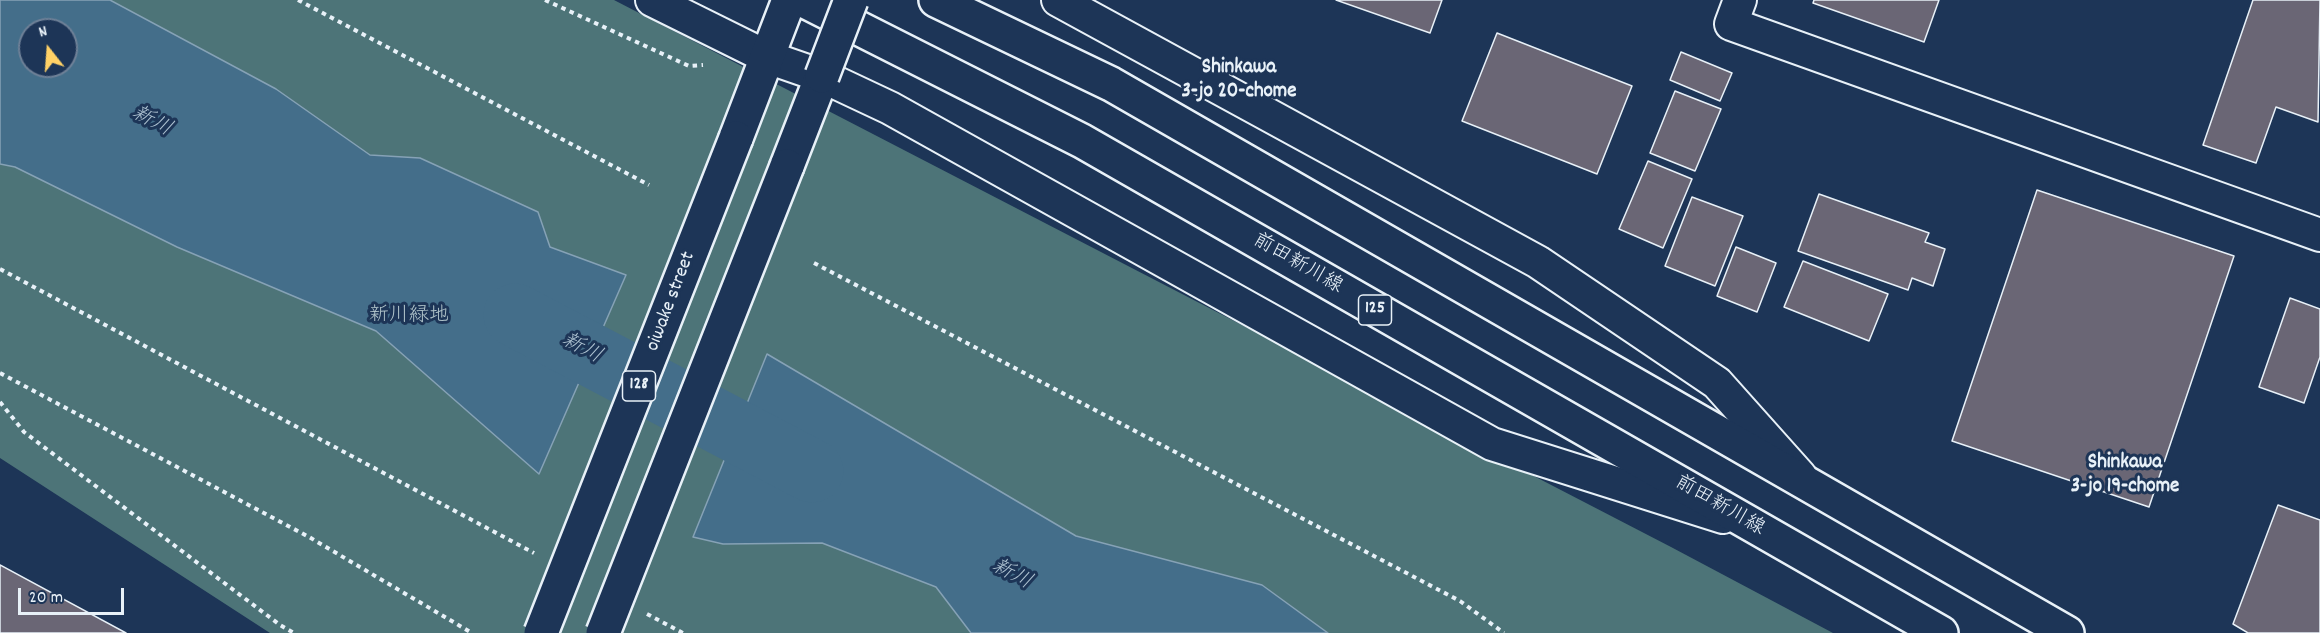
<!DOCTYPE html>
<meta charset="utf-8">
<style>
body{margin:0}
#map{position:relative;width:2320px;height:633px;overflow:hidden;background:#1d3557;font-family:Dekko,sans-serif}
canvas{display:block}
.north{position:absolute;left:18px;top:18px;width:60px;height:60px;box-sizing:border-box;background:#1d3557;border:2px solid #6e8097;border-radius:50%;rotate:343deg;font-size:16px;font-weight:700;line-height:24px;text-align:center;color:#e8f1f8}
.north::after{content:'';display:block;margin:auto;width:21px;height:27px;background:#ffd166;clip-path:polygon(50% 0,100% 100%,50% 72%,0 100%)}
.scale{position:absolute;left:18px;top:588px;width:106px;height:27px;box-sizing:border-box;border:3px solid #e8f1f8;border-top:0;padding-left:8px;font-size:18px;line-height:21px;white-space:nowrap;color:#e8f1f8;-webkit-text-stroke:4px #1d3557;paint-order:stroke}
</style>
<div id="map">
<canvas width="2320" height="633"></canvas>
<div class="north">N</div>
<div class="scale">20 m</div>
</div>
<script>
const c = document.querySelector('canvas').getContext('2d');
c.lineJoin = 'round';
function paint(path, color) { c.fillStyle = color; c.fill(path, 'evenodd'); }
function strokePath(path, color, width, dash) { c.strokeStyle = color; c.lineWidth = width; c.lineCap = dash ? 'butt' : 'round'; c.setLineDash(dash || []); c.stroke(path); }
function write(font, color, halo, rows, align = 'center') {
  c.font = font + ' Dekko,"Klee One",sans-serif'; c.lineWidth = 6; c.setLineDash([]); c.textBaseline = 'middle'; c.strokeStyle = halo; c.fillStyle = color; for (const [text, x, y, turn = 0] of rows) {
    c.save(); c.translate(x, y); c.rotate((+turn || 0) * Math.PI / 180); c.textAlign = isNaN(turn) ? turn : align; if (halo) c.strokeText(text, 0, 0); c.fillText(text, 0, 0); c.restore();
  }
}
const green = new Path2D(`
 M 0,0 L 614,0 L 1671,547 L 1833,633 L 270,633 L 0,458 ZM 30,30 L 66,30 L 66,66 L 30,66 Z`);
const water = new Path2D(`
 M 0,0 L 110,0 L 276,89 L 370,155 L 420,158 L 538,212 L 550,247 L 626,275 L 539,474 L 376,331 L 177,247 L 15,167 L 0,164 ZM 30,30 L 66,30 L 66,66 L 30,66 Z
 M 767,354 L 1076,536 L 1262,585 L 1328,633 L 971,633 L 936,587 L 822,543 L 723,544 L 693,537 Z`);
const river = new Path2D(`
 M 515,315 L 812,471`);
const building = new Path2D(`
 M 1336,0 L 1442,0 L 1430,33 Z
 M 1814,0 L 1939,0 L 1924,42 L 1813,3 Z
 M 2253,0 L 2320,0 L 2318,122 L 2276,107 L 2256,163 L 2203,145 Z
 M 1497,33 L 1632,86 L 1597,174 L 1462,121 Z
 M 1681,52 L 1732,73 L 1720,101 L 1670,80 Z
 M 1675,91 L 1721,109 L 1695,171 L 1650,153 Z
 M 1648,161 L 1692,179 L 1663,248 L 1619,229 Z
 M 2037,190 L 2234,256 L 2149,507 L 1952,441 Z
 M 1819,194 L 1929,233 L 1925,242 L 1945,249 L 1933,286 L 1912,278 L 1908,290 L 1798,251 Z
 M 1692,197 L 1743,216 L 1715,286 L 1665,266 Z
 M 1736,247 L 1776,263 L 1757,312 L 1717,296 Z
 M 1803,261 L 1888,294 L 1869,341 L 1784,307 Z
 M 2290,298 L 2320,309 L 2320,357 L 2304,403 L 2259,387 Z
 M 2278,505 L 2320,520 L 2320,633 L 2248,633 L 2233,624 Z
 M 0,565 L 126,633 L 0,633 Z`);
const path = new Path2D(`
 M 298,0 L 649,185
 M 545,0 L 689,66 L 703,65
 M 814,263 L 1460,601 L 1504,633
 M 0,269 L 534,553
 M 0,373 L 309,537 L 472,633
 M 0,402 L 24,432 L 280,625 L 294,633
 M 647,614 L 683,633`);
const minor = new Path2D(`
 M 652,0 L 767,57 L 822,76 L 890,108 L 1492,444 L 1723,517
 M 1058,0 L 1538,262 L 1717,383 L 1800,476
 M 1740,0 L 1731,24 L 2320,235`);
const primary = new Path2D(`
 M 803,0 L 1082,141 L 1941,633
 M 936,0 L 1111,84 L 2067,633
 M 736,138 L 789,0
 M 787,166 L 822,76`);
const primaryBridge = new Path2D(`
 M 822,76 L 851,0
 M 541,633 L 736,138
 M 603,633 L 787,166`);
const shields = [
 [1375,310,33],
 [639,386,33]
];
const shieldNames = [
 ["125",1375,310],
 ["128",639,386]
];
const streetNames = [
 ["前田新川線",1297,265,30],
 ["oiwake street",672,302,-69],
 ["前田新川線",1719,507,30]
];
const parkNames = [
 ["新川緑地",409,317]
];
const neighbourhoodNames = [
 ["Shinkawa",1239,69],
 ["3-jo 20-chome",1239,93],
 ["Shinkawa",2125,464],
 ["3-jo 19-chome",2125,488]
];
const waterNames = [
 ["新川",151,123,28],
 ["新川",581,350,28],
 ["新川",1011,576,28]
];
paint(green, '#4d7478');
paint(water, '#446e8a');
strokePath(water, '#86a2b6', 1.5);
strokePath(river, '#446e8a', 63);
paint(building, '#6a6675');
strokePath(building, '#e8f1f8', 1.5);
strokePath(minor, '#e8f1f8', 36);
strokePath(primary, '#e8f1f8', 38);
strokePath(path, '#e8f1f8', 4, [4.5, 4.5]);
strokePath(minor, '#1d3557', 32);
strokePath(primary, '#1d3557', 33);
strokePath(primaryBridge, '#e8f1f8', 38, []);
strokePath(primaryBridge, '#1d3557', 33);
for (const [x, y, w] of shields) { const box = new Path2D(); box.roundRect(x - w / 2, y - 15, w, 30, 4.5); c.fillStyle = '#1d3557'; c.fill(box); strokePath(box, '#e8f1f8', 1.5); }
write('bold 18px', '#e8f1f8', null, shieldNames);
write('20px', '#e8f1f8', '#1d3557', streetNames);
write('20px', '#b2c5cb', '#1d3557', parkNames);
write('bold 21px', '#e8f1f8', '#1d3557', neighbourhoodNames);
write('italic 21px', '#afc3d2', '#1d3557', waterNames);
</script>
